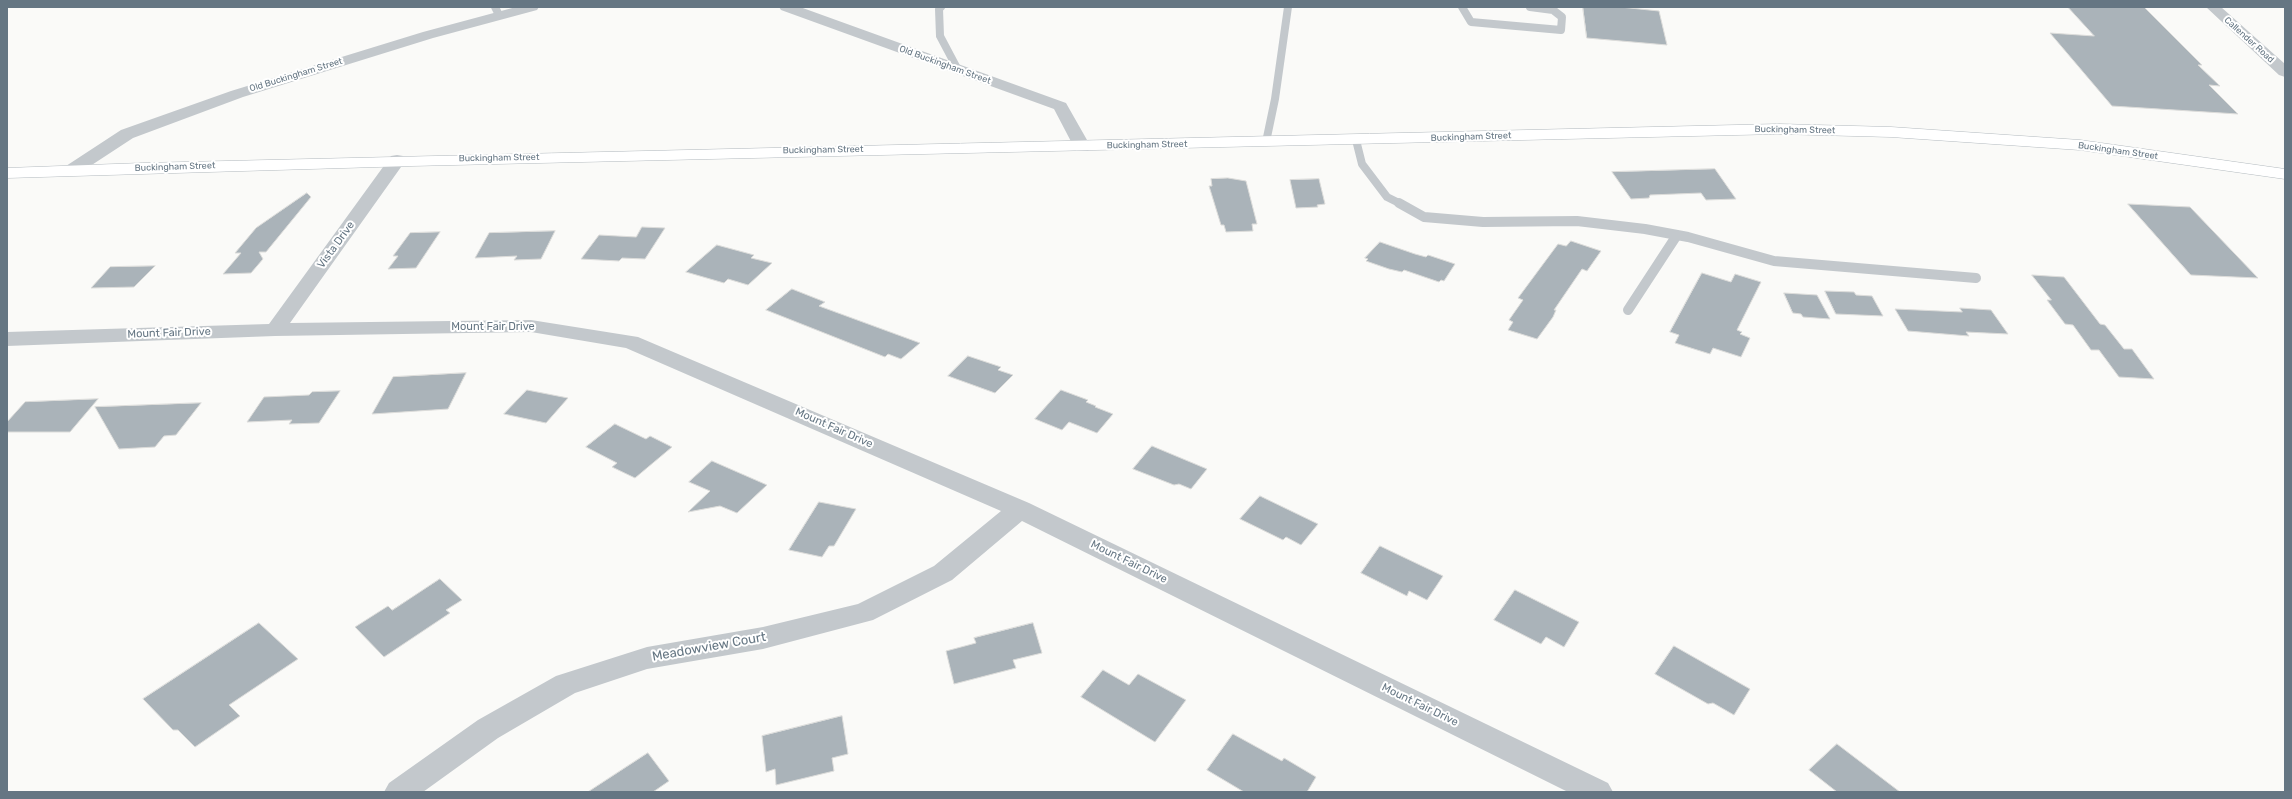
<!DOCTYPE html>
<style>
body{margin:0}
#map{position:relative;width:2292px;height:799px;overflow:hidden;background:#fafaf8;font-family:Rubik,sans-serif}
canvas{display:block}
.frame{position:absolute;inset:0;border:8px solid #657683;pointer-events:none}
</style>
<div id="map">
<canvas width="2292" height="799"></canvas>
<div class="frame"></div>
</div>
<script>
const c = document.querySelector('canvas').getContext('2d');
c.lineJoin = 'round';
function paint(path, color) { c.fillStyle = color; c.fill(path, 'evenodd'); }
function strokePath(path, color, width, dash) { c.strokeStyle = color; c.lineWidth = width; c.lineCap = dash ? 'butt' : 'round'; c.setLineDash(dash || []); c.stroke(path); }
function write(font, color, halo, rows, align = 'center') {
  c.font = font + ' Rubik,sans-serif'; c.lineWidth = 4; c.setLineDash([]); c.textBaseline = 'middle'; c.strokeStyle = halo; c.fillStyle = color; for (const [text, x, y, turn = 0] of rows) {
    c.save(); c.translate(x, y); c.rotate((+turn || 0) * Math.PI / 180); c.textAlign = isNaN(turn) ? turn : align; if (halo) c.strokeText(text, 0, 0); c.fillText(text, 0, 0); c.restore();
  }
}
const building = new Path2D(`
 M 1583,7 L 1620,7 L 1659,11 L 1667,45 L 1587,38 Z
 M 2068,7 L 2144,7 L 2202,65 L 2198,65 L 2220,86 L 2209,85 L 2238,114 L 2112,106 L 2050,33 L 2094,36 Z
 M 1715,169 L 1736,199 L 1706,200 L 1701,193 L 1650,195 L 1649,198 L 1631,199 L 1612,172 Z
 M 1228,178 L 1246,181 L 1257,224 L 1252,224 L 1253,231 L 1226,232 L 1224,225 L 1221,225 L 1209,186 L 1212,186 L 1211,179 Z
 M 1319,179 L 1325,204 L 1317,205 L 1318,207 L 1296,208 L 1290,180 Z
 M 307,193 L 311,197 L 266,252 L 259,252 L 263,259 L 251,273 L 223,274 L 241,253 L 235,253 L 256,228 Z
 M 2128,204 L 2190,207 L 2258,278 L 2191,275 Z
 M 642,227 L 665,228 L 645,259 L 622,258 L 619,261 L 581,259 L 599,235 L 636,237 Z
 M 555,231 L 541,259 L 514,260 L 517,256 L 475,258 L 489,233 Z
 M 440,232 L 416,268 L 388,269 L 398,256 L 393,256 L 410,233 Z
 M 1571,241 L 1601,251 L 1587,271 L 1582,269 L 1554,310 L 1556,310 L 1553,317 L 1537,339 L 1508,330 L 1513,322 L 1509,320 L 1523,300 L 1518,298 L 1558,244 L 1566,246 Z
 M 1380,242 L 1415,254 L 1426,257 L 1428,255 L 1455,264 L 1444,281 L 1441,280 L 1439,282 L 1404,270 L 1402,272 L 1389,269 L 1366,261 L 1368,259 L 1365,258 Z
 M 717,245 L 754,255 L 751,258 L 772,263 L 748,285 L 728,279 L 724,283 L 686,272 Z
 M 155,266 L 134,287 L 91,288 L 110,267 Z
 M 1702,273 L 1731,282 L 1735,274 L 1761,282 L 1737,330 L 1742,332 L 1740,334 L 1750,338 L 1741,357 L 1713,348 L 1710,354 L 1675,343 L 1679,335 L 1670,332 Z
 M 2032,275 L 2064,277 L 2100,324 L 2105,325 L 2124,349 L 2132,349 L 2154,379 L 2119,377 L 2099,350 L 2091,350 L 2073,325 L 2065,324 L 2047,300 L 2051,300 Z
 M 792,289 L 825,302 L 819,306 L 920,343 L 901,359 L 888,354 L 885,357 L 766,310 Z
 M 1825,291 L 1854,292 L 1856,295 L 1872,296 L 1883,316 L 1836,314 Z
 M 1784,293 L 1817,295 L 1830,319 L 1803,317 L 1801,314 L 1793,313 Z
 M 1960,308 L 1991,310 L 2008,334 L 1966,332 L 1969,336 L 1908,331 L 1895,309 L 1962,312 Z
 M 968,356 L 1001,367 L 998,370 L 1013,375 L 995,393 L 948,376 Z
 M 466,373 L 448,409 L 372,414 L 393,377 Z
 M 527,390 L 568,398 L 546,423 L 504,414 Z
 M 1061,390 L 1088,400 L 1086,402 L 1096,406 L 1095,407 L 1113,414 L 1097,433 L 1069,422 L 1062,430 L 1035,419 Z
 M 340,391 L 319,423 L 289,424 L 292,420 L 247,422 L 264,397 L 309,395 L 312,392 Z
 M 98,399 L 70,432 L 7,432 L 7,422 L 25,402 Z
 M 201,403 L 176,435 L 164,436 L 155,447 L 119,449 L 95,407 Z
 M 615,424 L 646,439 L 650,436 L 672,447 L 635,478 L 612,467 L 617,463 L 586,447 Z
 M 1152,446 L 1207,469 L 1191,489 L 1179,484 L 1174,485 L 1133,469 Z
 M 712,461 L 767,485 L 737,513 L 720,506 L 688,512 L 710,491 L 689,482 Z
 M 1260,496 L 1318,524 L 1301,545 L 1286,537 L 1283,540 L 1240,519 Z
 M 819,502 L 856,509 L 834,546 L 829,546 L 822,557 L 789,550 Z
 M 1380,546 L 1443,576 L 1427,600 L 1409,591 L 1407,596 L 1361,573 Z
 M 440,579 L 462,600 L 446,610 L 450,613 L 384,657 L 355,627 L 388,606 L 392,610 Z
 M 1515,590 L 1579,622 L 1564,647 L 1546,637 L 1541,644 L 1494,620 Z
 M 259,623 L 298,659 L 229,705 L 240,716 L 195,747 L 178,730 L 173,730 L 143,699 Z
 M 1033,623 L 1042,653 L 1013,660 L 1016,668 L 954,684 L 946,651 L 976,643 L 974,638 Z
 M 1674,646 L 1750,689 L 1734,715 L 1713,703 L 1708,704 L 1655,674 Z
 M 1103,670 L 1129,685 L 1138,674 L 1186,700 L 1155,742 L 1081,697 Z
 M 842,716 L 848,754 L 832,758 L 834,771 L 776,785 L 775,769 L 766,772 L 762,736 Z
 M 1233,734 L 1282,761 L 1284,758 L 1316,777 L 1307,792 L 1244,792 L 1207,770 Z
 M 1837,744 L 1900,792 L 1837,792 L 1809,770 Z
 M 648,753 L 669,781 L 653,792 L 588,792 Z`);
const laneFar1 = new Path2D(`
 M 495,7 L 499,15
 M 941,7 L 939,9 L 940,36 L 958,70
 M 1462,7 L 1471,22 L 1561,30 L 1562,17 L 1553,10 L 1530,7
 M 1356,140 L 1362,164 L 1387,197 L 1401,204
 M 1266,142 L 1275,99 L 1288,7`);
const lane = new Path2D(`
 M 1399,203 L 1424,217 L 1483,222 L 1577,221 L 1645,229 L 1688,237 L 1774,261 L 1976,278
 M 1628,310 L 1677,235`);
const street = new Path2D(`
 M 516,7 L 539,7 L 537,10 L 433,38 L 243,97 L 133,138 L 78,174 L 66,174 L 63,170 L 66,166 L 121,130 L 231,91 L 423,32 Z
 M 779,7 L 800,7 L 1066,103 L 1091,147 L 1088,151 L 1076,151 L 1054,109 L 781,10 Z
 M 2206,7 L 2221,7 L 2285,64 L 2285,77 L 2279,75 Z
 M 397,155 L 403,156 L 406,160 L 290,323 L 531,320 L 638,337 L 1029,503 L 1608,783 L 1613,792 L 1568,792 L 1022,521 L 952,580 L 873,620 L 763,649 L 647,669 L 575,693 L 498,738 L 423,792 L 384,792 L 389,783 L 478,720 L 556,676 L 647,647 L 763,627 L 858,604 L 934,566 L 1001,511 L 626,348 L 531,332 L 275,336 L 7,346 L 7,332 L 269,324 L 391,156 Z`);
const secondary = new Path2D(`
 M 1779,124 L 1891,127 L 2080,140 L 2285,169 L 2285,179 L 2080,150 L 1891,137 L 1779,134 L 411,166 L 7,178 L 7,168 L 142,163 Z`);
const farStreetnames = [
 ["Callender Road",2249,40,42],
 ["Old Buckingham Street",945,65,20],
 ["Old Buckingham Street",296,75,-17],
 ["Buckingham Street",1795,130,1],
 ["Buckingham Street",1471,137,-2],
 ["Buckingham Street",1147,145,-1],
 ["Buckingham Street",823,150,-1],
 ["Buckingham Street",2118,151,8],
 ["Buckingham Street",499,158,-1],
 ["Buckingham Street",175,167,-2]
];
const streetNames = [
 ["Vista Drive",336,245,-54],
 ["Mount Fair Drive",493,327],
 ["Mount Fair Drive",169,333,-2],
 ["Mount Fair Drive",834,428,24],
 ["Mount Fair Drive",1129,562,26],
 ["Mount Fair Drive",1420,705,26]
];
const nearStreetnames = [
 ["Meadowview Court",709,647,-10]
];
paint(building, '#aab3b9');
strokePath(building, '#dcdcda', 1);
strokePath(secondary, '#b3babf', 1);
strokePath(laneFar1, '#c3c8cc', 8);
strokePath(lane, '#c3c8cc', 10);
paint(street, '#c3c8cc');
paint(secondary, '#fff');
write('9px', '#657683', '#fff', farStreetnames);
write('11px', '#657683', '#fff', streetNames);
write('13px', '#657683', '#fff', nearStreetnames);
</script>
